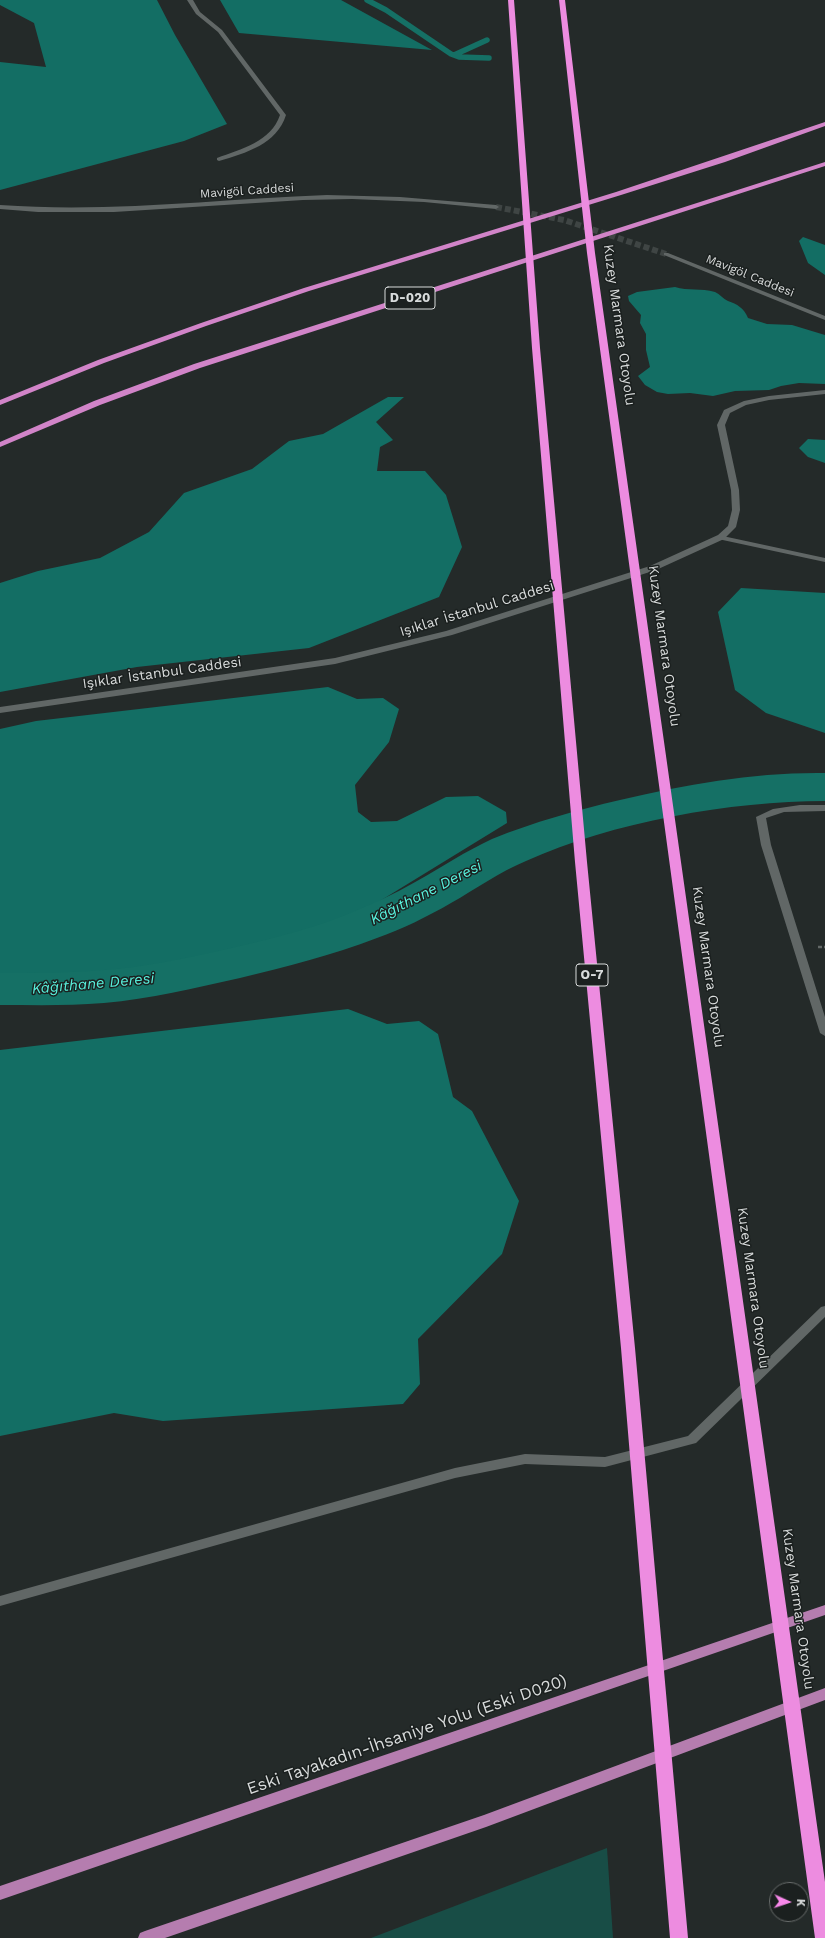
<!DOCTYPE html>
<meta charset="utf-8">
<style>
body{margin:0}
#map{position:relative;width:825px;height:1938px;overflow:hidden;background:#242a29;font-family:"Work Sans",sans-serif}
canvas{display:block}
.north{position:absolute;left:769px;top:1882px;width:40px;height:40px;box-sizing:border-box;background:#1b201f;border:1px solid #676b6a;border-radius:50%;rotate:93deg;font-size:11px;font-weight:700;line-height:16px;text-align:center;color:#d8dbdb}
.north::after{content:'';display:block;margin:auto;width:14px;height:18px;background:#f888ea;clip-path:polygon(50% 0,100% 100%,50% 72%,0 100%)}
</style>
<div id="map">
<canvas width="825" height="1938"></canvas>
<div class="north">K</div>
</div>
<script>
const c = document.querySelector('canvas').getContext('2d');
c.lineJoin = 'round';
function paint(path, color) { c.fillStyle = color; c.fill(path, 'evenodd'); }
function strokePath(path, color, width, dash) { c.strokeStyle = color; c.lineWidth = width; c.lineCap = dash ? 'butt' : 'round'; c.setLineDash(dash || []); c.stroke(path); }
function write(font, color, halo, rows, align = 'center') {
  c.font = font + ' "Work Sans",sans-serif'; c.lineWidth = 3; c.setLineDash([]); c.textBaseline = 'middle'; c.strokeStyle = halo; c.fillStyle = color; for (const [text, x, y, turn = 0] of rows) {
    c.save(); c.translate(x, y); c.rotate((+turn || 0) * Math.PI / 180); c.textAlign = isNaN(turn) ? turn : align; if (halo) c.strokeText(text, 0, 0); c.fillText(text, 0, 0); c.restore();
  }
}
const green = new Path2D(`
 M 607,1848 L 613,1938 L 371,1938 Z`);
const forest = new Path2D(`
 M 0,0 L 157,0 L 175,35 L 227,124 L 184,141 L 0,190 L 0,62 L 46,67 L 34,23 L 0,5 Z
 M 220,0 L 341,0 L 432,50 L 239,33 Z
 M 803,237 L 825,245 L 825,275 L 808,263 L 799,241 Z
 M 675,287 C 688,291 701,288 715,292 C 720,294 723,299 728,301 C 737,304 744,308 748,318 L 767,324 L 792,325 L 825,335 L 825,384 L 799,383 L 781,386 L 769,390 L 735,391 L 713,396 L 690,393 L 668,394 L 657,392 L 645,385 L 638,376 L 650,367 L 646,350 L 646,334 L 640,323 L 641,315 L 629,301 L 628,296 L 637,292 Z
 M 388,397 L 404,397 L 376,422 L 393,440 L 380,447 L 377,471 L 425,471 L 446,495 L 462,547 L 439,597 L 309,648 L 137,667 L 0,692 L 0,583 L 38,571 L 100,558 L 149,532 L 184,493 L 252,469 L 289,441 L 323,434 Z
 M 808,439 L 825,440 L 825,463 L 808,457 L 799,448 Z
 M 741,588 L 825,593 L 825,733 L 766,713 L 735,690 L 718,612 Z
 M 328,687 L 357,699 L 383,698 L 399,709 L 389,742 L 355,785 L 358,812 L 371,822 L 397,821 L 446,797 L 478,796 L 506,812 L 507,823 L 357,915 L 225,962 L 29,985 L 0,985 L 0,729 L 36,721 Z
 M 348,1009 L 387,1024 L 419,1021 L 438,1034 L 453,1097 L 472,1111 L 519,1201 L 502,1254 L 418,1339 L 420,1384 L 403,1404 L 163,1421 L 114,1413 L 0,1436 L 0,1050 Z`);
const stream = new Path2D(`
 M 367,0 L 386,10 L 451,54 L 459,57 L 489,58
 M 454,55 L 487,40`);
const river = new Path2D(`
 M 825,773 L 825,801 C 731,801 612,822 526,861 C 499,872 476,889 451,903 C 427,917 402,929 377,938 C 332,955 286,967 240,978 C 195,988 150,999 104,1003 C 69,1006 35,1005 0,1005 L 0,973 C 35,973 69,973 104,970 C 144,967 183,959 223,950 C 263,941 304,931 343,916 C 368,906 393,895 417,881 C 442,867 466,851 492,839 C 534,822 577,810 620,800 C 688,784 756,772 825,773 Z`);
const secondaryTunnel = new Path2D(`
 M 496,207 L 564,220 L 666,254`);
const path = new Path2D(`
 M 818,947 L 825,947`);
const service = new Path2D(`
 M 718,535 L 825,558 L 825,562 L 718,539 Z
 M 800,805 L 825,805 L 825,811 L 784,812 L 766,818 L 771,845 L 825,1017 L 825,1036 L 820,1033 L 761,845 L 756,817 L 773,809 Z
 M 825,1306 L 825,1317 L 696,1443 L 605,1467 L 525,1464 L 455,1478 L 0,1606 L 0,1596 L 455,1468 L 525,1454 L 605,1457 L 688,1436 L 821,1307 Z`);
const minor = new Path2D(`
 M 187,0 L 193,0 L 200,12 L 222,30 L 286,115 C 277,144 246,153 219,161 L 217,160 L 217,158 C 241,149 271,142 280,115 L 218,32 L 196,14 Z`);
const tertiary = new Path2D(`
 M 825,390 L 825,394 L 769,400 L 746,405 L 730,413 L 725,425 L 739,490 L 740,510 L 736,527 L 724,539 L 656,570 L 452,635 L 335,664 L 0,713 L 0,707 L 335,658 L 446,631 L 650,566 L 718,535 L 728,526 L 732,510 L 731,490 L 717,425 L 724,410 L 744,401 L 769,396 Z`);
const secondary = new Path2D(`
 M 327,195 L 400,197 L 496,205 L 499,207 L 496,209 L 424,202 L 352,199 L 303,200 L 114,212 L 38,212 L 0,209 L 0,205 C 111,213 217,199 327,195 Z
 M 664,253 L 668,253 L 825,316 L 825,320 L 664,255 Z`);
const primary = new Path2D(`
 M 825,1605 L 825,1615 L 0,1900 L 0,1886 Z
 M 825,1688 L 825,1700 L 486,1827 L 165,1938 L 138,1938 L 140,1933 L 145,1931 L 484,1815 Z`);
const trunk = new Path2D(`
 M 825,122 L 825,126 L 725,162 L 621,195 L 309,291 L 206,326 L 104,363 L 0,405 L 0,400 L 98,360 L 201,323 L 304,288 L 616,192 Z
 M 825,162 L 825,166 L 200,368 L 100,405 L 0,447 L 0,442 L 94,401 L 194,364 Z`);
const motorway = new Path2D(`
 M 508,0 L 514,0 L 540,348 L 587,862 L 635,1348 L 688,1938 L 670,1938 L 621,1348 L 575,862 L 532,348 Z
 M 559,0 L 565,0 L 595,253 L 825,1882 L 825,1938 L 815,1938 L 587,253 Z`);
const farStreetnames = [
 ["Mavigöl Caddesi",247,191,-4],
 ["Mavigöl Caddesi",750,276,22]
];
const shields = [
 [410,298,50],
 [592,975,32]
];
const shieldNames = [
 ["D-020",410,298],
 ["O-7",592,975]
];
const streetNames = [
 ["Kuzey Marmara Otoyolu",619,325,82],
 ["Işıklar İstanbul Caddesi",477,609,-17],
 ["Kuzey Marmara Otoyolu",664,646,82],
 ["Işıklar İstanbul Caddesi",162,673,-8],
 ["Kuzey Marmara Otoyolu",708,967,82],
 ["Kuzey Marmara Otoyolu",753,1288,82],
 ["Kuzey Marmara Otoyolu",798,1609,82]
];
const waterNames = [
 ["Kâğıthane Deresi",426,893,-27],
 ["Kâğıthane Deresi",93,984,-5]
];
const nearStreetnames = [
 ["Eski Tayakadın-İhsaniye Yolu (Eski D020)",407,1735,-19]
];
paint(green, '#184d46');
paint(forest, '#136e64');
strokePath(stream, '#157065', 5.5);
paint(river, '#157065');
strokePath(secondaryTunnel, '#3f4544', 6, [6, 3]);
strokePath(path, '#626766', 2.5, [4, 2]);
paint(service, '#616766');
paint(minor, '#616766');
paint(tertiary, '#616766');
paint(secondary, '#616766');
paint(primary, '#b57daf');
paint(trunk, '#d184c8');
paint(motorway, '#ed8ce0');
write('12px', '#d8dbdb', '#1b201f', farStreetnames);
for (const [x, y, w] of shields) { const box = new Path2D(); box.roundRect(x - w / 2, y - 11, w, 22, 3); c.fillStyle = '#1b201f'; c.fill(box); strokePath(box, '#d8dbdb', 1); }
write('bold 13px', '#d8dbdb', null, shieldNames);
write('14px', '#d8dbdb', '#1b201f', streetNames);
write('italic 15px', '#58f1dd', '#1b201f', waterNames);
write('17px', '#d8dbdb', '#1b201f', nearStreetnames);
</script>
